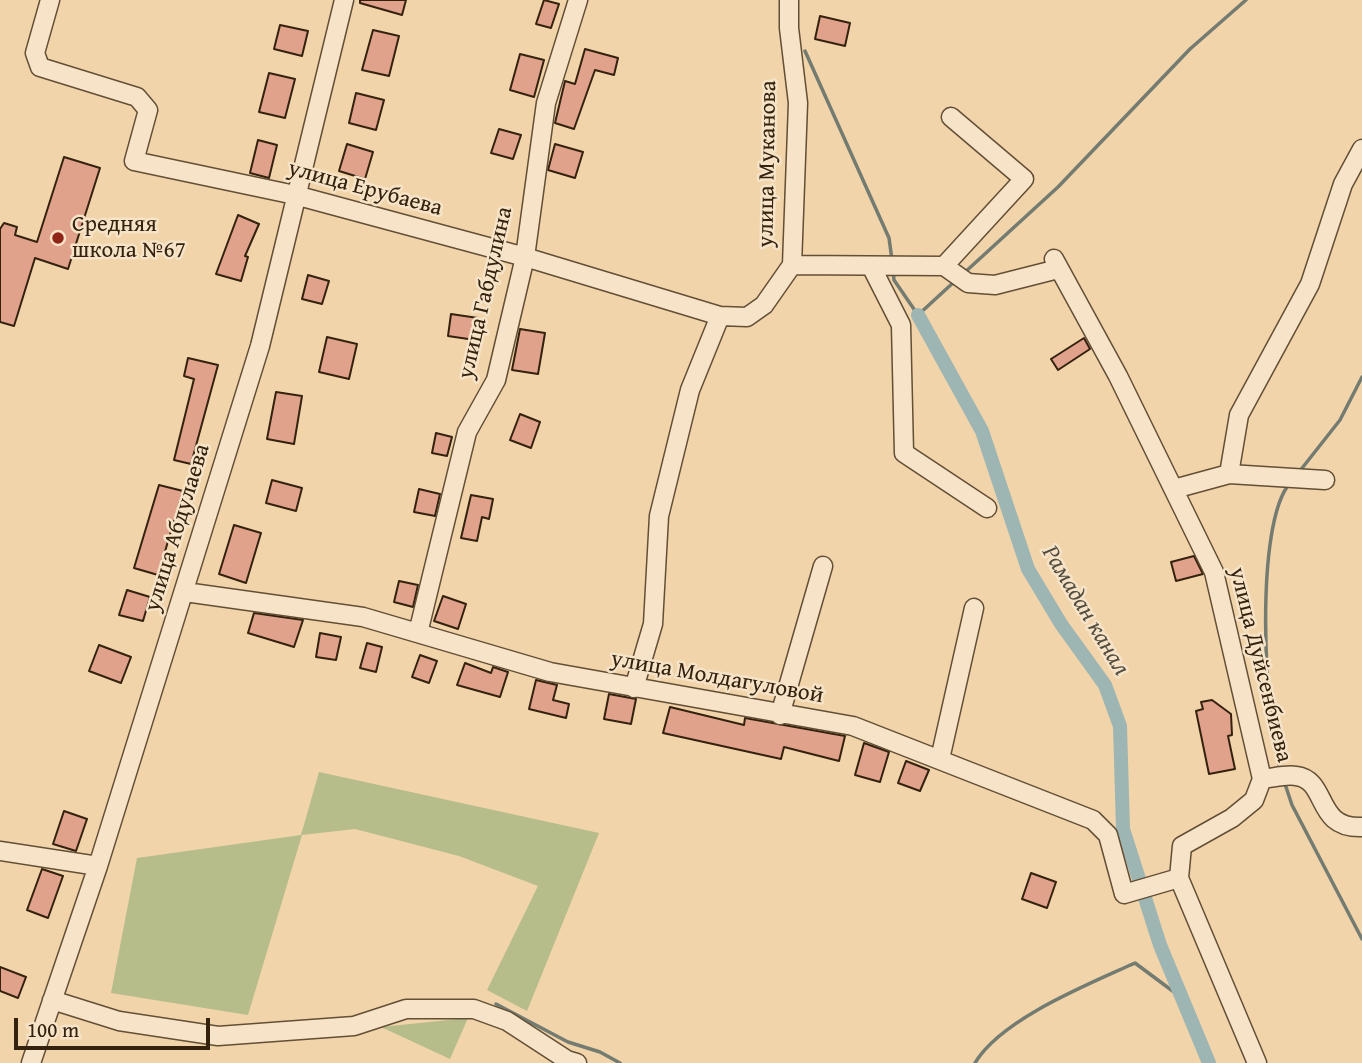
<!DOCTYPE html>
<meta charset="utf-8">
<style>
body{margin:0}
#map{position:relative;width:1362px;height:1063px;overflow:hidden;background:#f1d4aa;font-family:"Gentium Book Plus",serif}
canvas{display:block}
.scale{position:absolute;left:14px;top:1018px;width:196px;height:32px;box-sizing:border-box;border:4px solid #34220f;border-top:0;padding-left:9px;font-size:21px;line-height:24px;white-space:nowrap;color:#34220f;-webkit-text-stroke:5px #f6e3c8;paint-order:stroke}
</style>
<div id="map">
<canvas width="1362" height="1063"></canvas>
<div class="scale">100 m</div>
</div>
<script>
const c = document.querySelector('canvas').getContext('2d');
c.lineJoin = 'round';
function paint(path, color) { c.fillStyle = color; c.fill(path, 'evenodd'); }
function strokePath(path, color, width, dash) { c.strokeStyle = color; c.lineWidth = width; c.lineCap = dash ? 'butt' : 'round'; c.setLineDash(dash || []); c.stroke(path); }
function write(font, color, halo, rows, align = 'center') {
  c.font = font + ' "Gentium Book Plus",serif'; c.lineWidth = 5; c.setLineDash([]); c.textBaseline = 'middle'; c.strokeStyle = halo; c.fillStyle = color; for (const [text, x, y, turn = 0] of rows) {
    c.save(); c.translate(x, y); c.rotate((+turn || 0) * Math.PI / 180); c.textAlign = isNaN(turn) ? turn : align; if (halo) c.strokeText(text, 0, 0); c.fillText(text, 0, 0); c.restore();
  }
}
const green = new Path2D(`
 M 319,772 L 599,833 L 527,1011 L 487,990 L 538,886 L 459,856 L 355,829 L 302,835 L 248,1015 L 111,993 L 137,858 L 301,835 Z
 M 468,1018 L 450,1059 L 381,1027 Z`);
const stream = new Path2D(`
 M 805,51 L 889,238 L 892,260
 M 893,271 L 894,280 L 918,315 L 955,281
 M 963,274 L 1058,187 L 1190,49 L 1246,0
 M 1299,472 L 1340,420 L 1362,377
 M 1281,771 C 1264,717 1254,524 1290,483
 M 1284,781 L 1292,805 L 1362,939
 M 496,1004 L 568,1042 L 600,1052 L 620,1063
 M 975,1063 C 1001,1019 1089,984 1135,963 L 1182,998`);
const canal = new Path2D(`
 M 918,315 L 982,431 L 1028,569 L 1061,624 L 1105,685 L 1120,726 L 1123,829 L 1160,945 L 1209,1063`);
const building = new Path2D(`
 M 360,0 L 406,0 L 402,15 L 360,3 Z
 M 544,0 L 559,4 L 551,28 L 536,24 Z
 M 820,16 L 850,23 L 845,46 L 815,39 Z
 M 280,25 L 308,31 L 302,56 L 274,49 Z
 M 373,30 L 399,36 L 389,76 L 362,70 Z
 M 585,49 L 618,58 L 614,75 L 595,70 L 574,129 L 555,123 L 565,81 L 575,84 Z
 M 520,54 L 544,60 L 534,97 L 510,90 Z
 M 269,73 L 295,79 L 285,118 L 259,112 Z
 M 356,93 L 384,100 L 376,130 L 349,123 Z
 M 499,129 L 521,135 L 513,159 L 491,153 Z
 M 258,140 L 277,145 L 269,178 L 250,173 Z
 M 347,144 L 373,152 L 365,179 L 339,171 Z
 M 555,144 L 583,152 L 575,178 L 548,170 Z
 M 64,157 L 100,168 L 68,269 L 35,258 L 14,326 L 0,322 L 0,229 L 4,223 L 17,227 L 15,235 L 37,242 Z
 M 238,215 L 259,224 L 245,256 L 248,257 L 241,281 L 216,274 Z
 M 308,275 L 329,281 L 322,304 L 302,299 Z
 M 451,314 L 478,318 L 475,340 L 448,336 Z
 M 520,329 L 545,333 L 538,374 L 512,370 Z
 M 327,337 L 357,344 L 349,379 L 319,372 Z
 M 1084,338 L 1090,349 L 1058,370 L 1051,359 Z
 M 188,358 L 218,365 L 191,464 L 174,460 L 194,379 L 184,376 Z
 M 276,392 L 302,396 L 294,444 L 267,439 Z
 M 520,414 L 540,422 L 531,448 L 510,440 Z
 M 436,433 L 452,437 L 447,456 L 432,453 Z
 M 272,480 L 302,488 L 296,511 L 266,503 Z
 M 159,485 L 183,491 L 158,575 L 134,568 Z
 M 419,489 L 440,494 L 435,516 L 414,512 Z
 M 471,495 L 493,499 L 489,519 L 482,517 L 477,541 L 461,538 Z
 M 234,525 L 261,533 L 246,583 L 219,574 Z
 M 1194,556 L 1203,574 L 1176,581 L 1171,562 Z
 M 399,581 L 418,585 L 413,607 L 394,602 Z
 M 127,590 L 150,597 L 143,621 L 119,615 Z
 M 443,596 L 466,604 L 458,629 L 434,621 Z
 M 254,613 L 303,620 L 294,647 L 248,633 Z
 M 320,633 L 341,637 L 336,660 L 316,657 Z
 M 367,643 L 382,647 L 376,672 L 360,668 Z
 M 99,645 L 131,657 L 121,683 L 89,671 Z
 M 420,655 L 437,661 L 429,683 L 412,677 Z
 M 465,663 L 491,673 L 493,667 L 508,672 L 500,697 L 457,685 Z
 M 536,680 L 557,685 L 553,700 L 569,704 L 566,718 L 529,709 Z
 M 609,694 L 636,699 L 631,724 L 604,719 Z
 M 1212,700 L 1231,714 L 1232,735 L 1228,736 L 1235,769 L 1209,774 L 1196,711 L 1203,709 L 1201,702 Z
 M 670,707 L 744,725 L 745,718 L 845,736 L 839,761 L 784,747 L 781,759 L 663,733 Z
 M 864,743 L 889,752 L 880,782 L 855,775 Z
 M 906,761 L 929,770 L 920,791 L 898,783 Z
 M 64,811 L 87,819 L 76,851 L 53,844 Z
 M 42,869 L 63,876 L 48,918 L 27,910 Z
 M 1031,873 L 1056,882 L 1047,908 L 1022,899 Z
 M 0,967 L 26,977 L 18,998 L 0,991 Z`);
const minor = new Path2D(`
 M 50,0 L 35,53 L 40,67 L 137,97 L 148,110 L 134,161 L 295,195 L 525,257 L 720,316 L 747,317 L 764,305 L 792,265
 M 789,0 L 789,28 L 798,103 L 792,265 L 944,266 L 968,283 L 995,285 L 1058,269
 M 1054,259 L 1118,376 L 1214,572 L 1262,779 L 1254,800 L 1232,818 L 1182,846 L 1179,878 L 1257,1063
 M 871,266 L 901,325 L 904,453 L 987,508
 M 944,266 L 1024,179 L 951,117
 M 1229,474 L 1239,415 L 1310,284 L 1343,184 L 1362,149
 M 1174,489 L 1229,474 L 1325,480
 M 185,592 L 363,617 L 550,672 L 853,726 L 1093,820 L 1108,835 L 1124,894 L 1179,878
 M 418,633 L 467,432 L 496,380 L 525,257 L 546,103 L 578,0
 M 634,688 L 653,624 L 659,516 L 690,390 L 720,316
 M 780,715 L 823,566
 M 940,759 L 974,608
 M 1262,779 C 1273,778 1286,774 1296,776 C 1329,780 1314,829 1362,827
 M 0,851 L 98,866
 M 52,1000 L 119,1021 L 218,1036 L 354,1026 L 406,1009 L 474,1009 L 507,1021 L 567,1060 L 577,1063
 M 31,1063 L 98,866 L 260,346 L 344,0`);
const markers = [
 [58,238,7,"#8f2418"]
];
const streetNames = [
 ["улица Муканова",768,164,-89],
 ["улица Ерубаева",365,189,15],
 ["улица Габдулина",486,293,-77],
 ["улица Абдулаева",178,528,-73],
 ["улица Дуйсенбиева",1260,665,76],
 ["улица Молдагуловой",717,678,10]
];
const poiNames = [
 ["Средняя",72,225],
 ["школа №67",72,251]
];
const waterNames = [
 ["Рамадан канал",1085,611,59]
];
paint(green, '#b6bd8b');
strokePath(stream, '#747b71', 3.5);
strokePath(canal, '#9eb6b3', 14);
paint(building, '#e0a28b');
strokePath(building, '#34220f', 2);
strokePath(minor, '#634e36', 21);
strokePath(minor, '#f6e3c8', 18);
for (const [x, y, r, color] of markers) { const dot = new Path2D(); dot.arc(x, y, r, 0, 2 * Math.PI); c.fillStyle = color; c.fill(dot); strokePath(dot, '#f6e3c8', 2.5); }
write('23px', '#34220f', '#f6e3c8', streetNames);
write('23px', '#34220f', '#f6e3c8', poiNames, 'left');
write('italic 24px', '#544e40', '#f6e3c8', waterNames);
</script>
